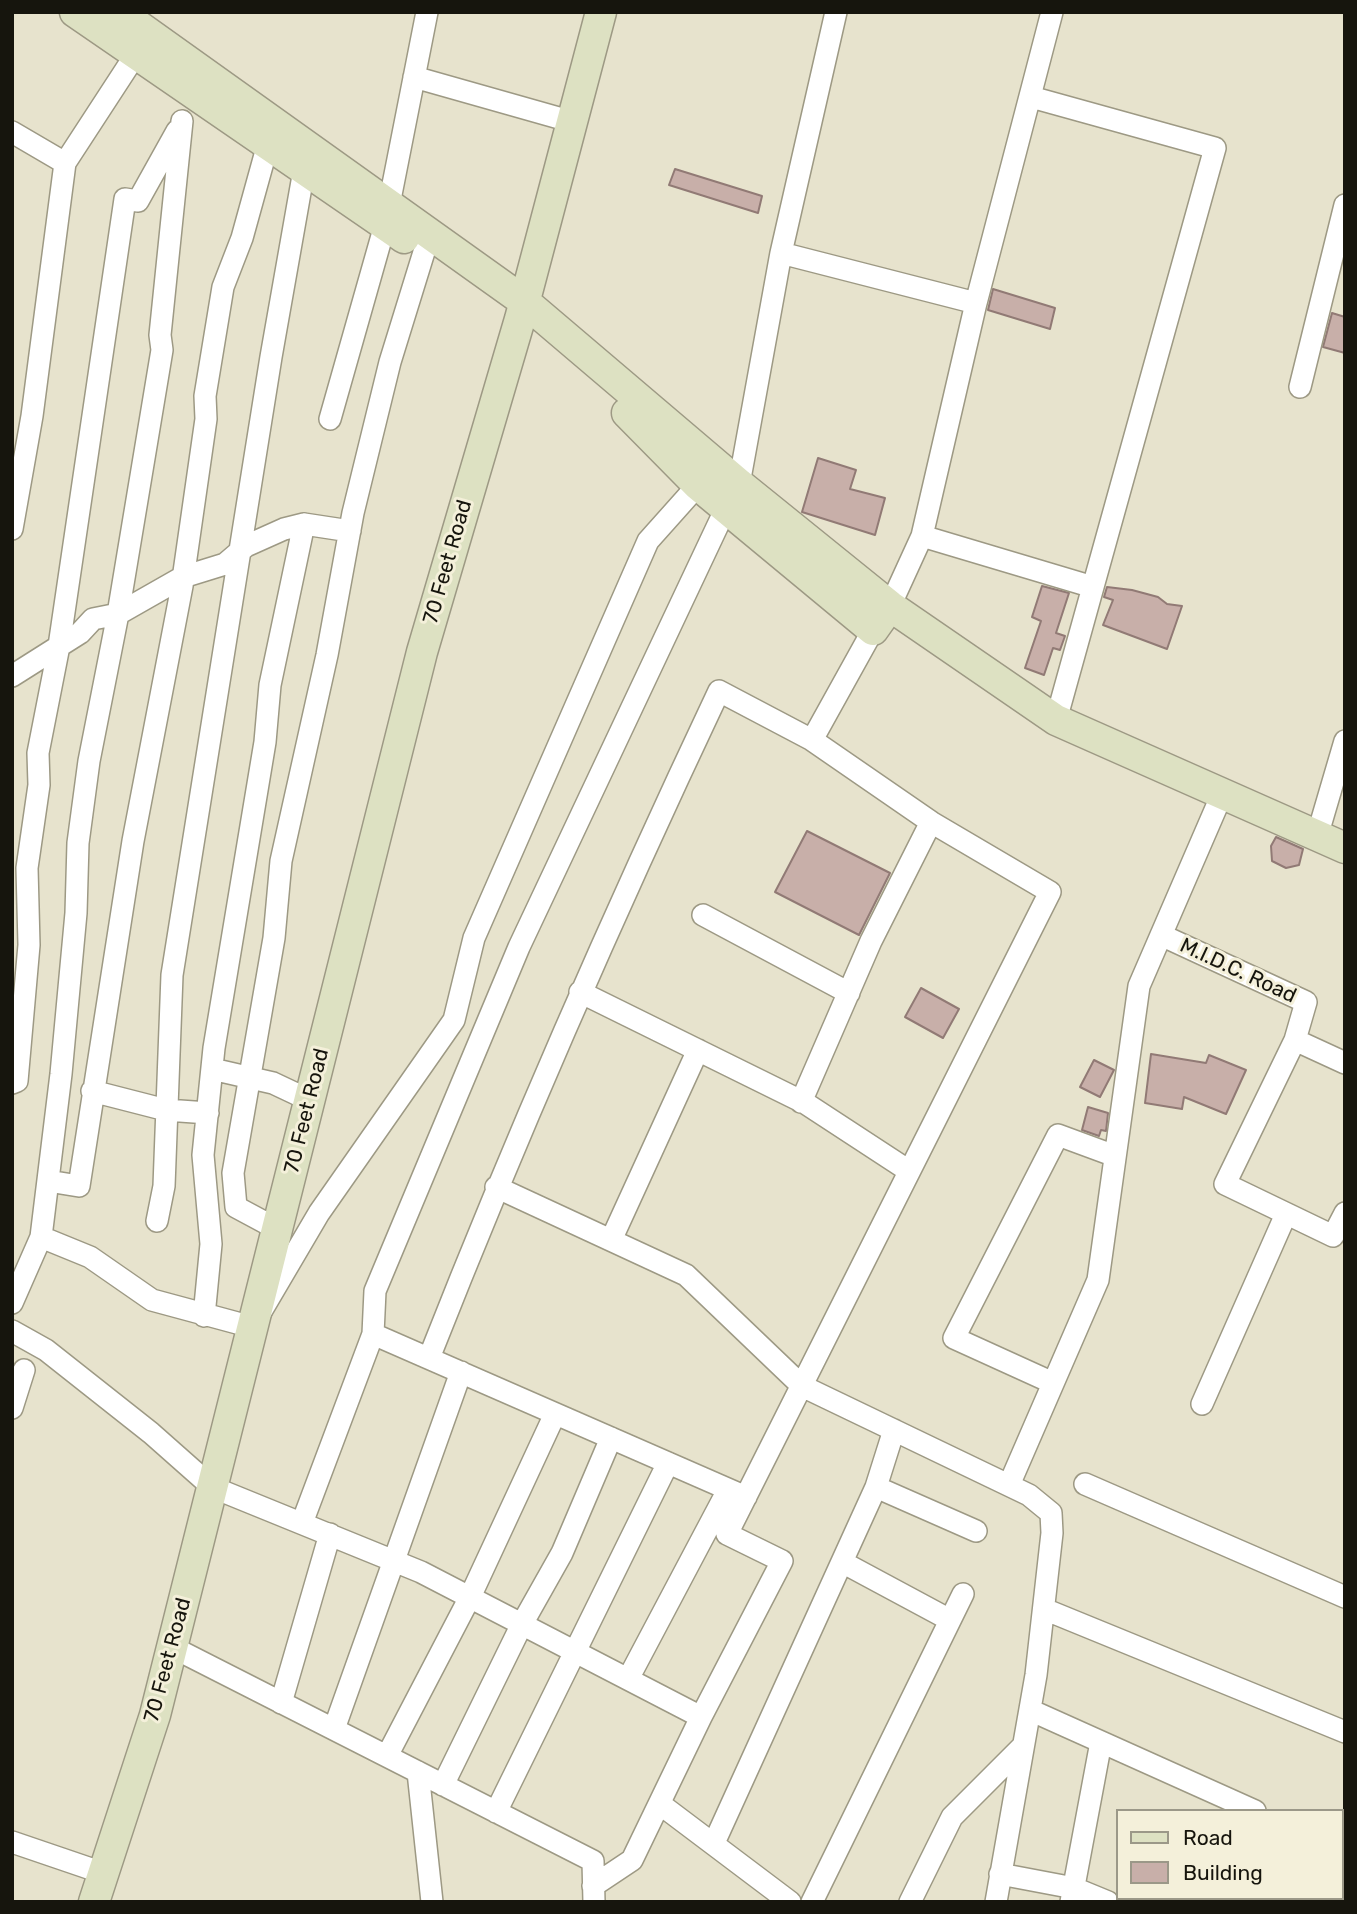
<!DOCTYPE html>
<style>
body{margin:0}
#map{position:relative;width:1357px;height:1914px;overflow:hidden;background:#e7e3cd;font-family:Rubik,sans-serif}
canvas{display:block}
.frame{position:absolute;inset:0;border:14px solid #16150d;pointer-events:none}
.legend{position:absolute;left:1116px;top:1809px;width:228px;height:91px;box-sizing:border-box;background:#f4f0da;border:2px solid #9b9888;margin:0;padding:9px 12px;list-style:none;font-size:21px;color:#16150d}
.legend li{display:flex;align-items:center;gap:14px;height:35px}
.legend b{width:35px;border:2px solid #9b9888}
</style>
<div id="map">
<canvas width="1357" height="1914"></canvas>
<div class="frame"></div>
<ul class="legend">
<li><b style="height:9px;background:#dde1c2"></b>Road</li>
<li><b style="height:19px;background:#c8afa9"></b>Building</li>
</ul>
</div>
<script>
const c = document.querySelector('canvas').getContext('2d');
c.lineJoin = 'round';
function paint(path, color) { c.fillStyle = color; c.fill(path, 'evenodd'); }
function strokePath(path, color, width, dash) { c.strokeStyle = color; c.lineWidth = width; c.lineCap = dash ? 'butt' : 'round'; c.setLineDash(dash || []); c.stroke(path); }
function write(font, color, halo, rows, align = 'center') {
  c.font = font + ' Rubik,sans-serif'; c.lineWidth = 6; c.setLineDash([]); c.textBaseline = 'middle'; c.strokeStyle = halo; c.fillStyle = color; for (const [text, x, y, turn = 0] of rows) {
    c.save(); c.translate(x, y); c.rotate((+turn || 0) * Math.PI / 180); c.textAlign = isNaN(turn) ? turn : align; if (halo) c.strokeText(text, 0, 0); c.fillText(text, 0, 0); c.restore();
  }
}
const building = new Path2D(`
 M 675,169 L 762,196 L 758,213 L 669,185 Z
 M 993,289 L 1055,308 L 1050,329 L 988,310 Z
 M 1332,313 L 1345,317 L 1345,353 L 1323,347 Z
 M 818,458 L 856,470 L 850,489 L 885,498 L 875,535 L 802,512 Z
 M 1042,586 L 1069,593 L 1056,633 L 1065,636 L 1060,650 L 1053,648 L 1044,675 L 1025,668 L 1041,621 L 1032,617 Z
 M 1107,587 L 1132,590 L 1158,597 L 1167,604 L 1182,606 L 1167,649 L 1103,625 L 1113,600 L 1104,597 Z
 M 807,831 L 890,873 L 859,935 L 775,892 Z
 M 1276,837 L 1303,849 L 1299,865 L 1286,868 L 1272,861 L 1271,846 Z
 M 921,988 L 959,1009 L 943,1038 L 905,1017 Z
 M 1151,1054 L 1206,1063 L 1209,1055 L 1246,1070 L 1226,1114 L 1184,1097 L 1182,1109 L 1145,1103 Z
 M 1094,1060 L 1114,1070 L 1100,1097 L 1080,1087 Z
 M 1088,1107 L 1108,1113 L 1106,1131 L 1101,1130 L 1099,1136 L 1082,1130 Z`);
const street = new Path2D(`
 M 414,77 L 573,122
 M 1031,97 L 1215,148 L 1056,720
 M 12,132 L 65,163
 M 781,253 L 976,303
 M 1300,387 L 1345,205
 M 330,419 L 385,225 L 427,12
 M 739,484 L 781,253 L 836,12
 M 12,529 L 32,416 L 65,163 L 136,54
 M 922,536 L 1093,587
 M 890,606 L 922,536 L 976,303 L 1052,12
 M 12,676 L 80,633 L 93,619 L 118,614 L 183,577 L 225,564 L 246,546 L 284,529 L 304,524 L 350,531
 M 812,740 L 931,822
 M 1318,833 L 1345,741
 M 703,915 L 849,993
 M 1161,935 L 1306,1002 L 1295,1040 L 1345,1063
 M 580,992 L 805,1103 L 909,1171
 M 1295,1040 L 1225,1184 L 1333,1236 L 1345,1213
 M 212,1069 L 273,1083 L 309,1100
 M 12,1083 L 17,1081 L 29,945 L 27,868 L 39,785 L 38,753 L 59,646 L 125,199 L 138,201 L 177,131
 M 92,1091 L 166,1110 L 208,1113
 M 48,1181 L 79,1186 L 133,841 L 182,586 L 206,419 L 205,396 L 223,287 L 242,238 L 268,144
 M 496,1187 L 686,1275 L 802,1386 L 1029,1495 L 1051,1513 L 1052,1533 L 1036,1675 L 996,1902
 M 157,1221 L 164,1186 L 172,975 L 271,357 L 304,170
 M 277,1229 L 236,1207 L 233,1173 L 274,938 L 281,861 L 327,655 L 353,513 L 390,362 L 424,252
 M 41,1237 L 90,1257 L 152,1300 L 252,1327 L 319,1213 L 454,1020 L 474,938 L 648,541 L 698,485
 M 612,1238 L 698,1050
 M 12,1303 L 41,1237 L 61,1074 L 76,913 L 78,843 L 89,761 L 118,614 L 162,350 L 160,335 L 182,121
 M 204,1316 L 211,1244 L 203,1155 L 214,1048 L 265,742 L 270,685 L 304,524
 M 12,1331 L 46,1350 L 151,1433 L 212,1487 L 421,1572 L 701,1717
 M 373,1334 L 375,1291 L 519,947 L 726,508
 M 429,1358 C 518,1132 615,911 719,691 L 812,740 L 873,630
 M 1053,1383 L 954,1338 L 1058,1135 L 1115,1156
 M 1202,1404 L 1286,1214
 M 12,1408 L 24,1370
 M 1085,1484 L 1345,1597
 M 1009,1485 L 1098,1280 L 1139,986 L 1223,792
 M 876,1487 L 894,1430
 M 302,1523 L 373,1334 L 746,1497
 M 842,1562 L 950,1620
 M 1044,1609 L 1345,1732
 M 172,1647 L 593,1861 L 594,1902
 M 628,1679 L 728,1490
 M 281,1703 L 330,1534
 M 1030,1710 L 1255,1811
 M 334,1729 L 461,1372
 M 387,1756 L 470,1597 L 555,1414
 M 418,1772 L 432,1902
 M 443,1785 L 522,1624 L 562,1553 L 611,1438
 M 660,1804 L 790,1902
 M 496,1812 L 668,1463
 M 12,1842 L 103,1873
 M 714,1843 L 876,1487 L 976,1531
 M 1341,1851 L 1345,1853
 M 1000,1874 L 1074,1888 L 1108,1902
 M 593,1886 L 632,1860 L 701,1717 L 782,1561 L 727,1534 L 1050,892 L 931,822 L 871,941 L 801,1102
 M 1341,1895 L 1345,1897
 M 812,1902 L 963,1594
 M 910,1902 L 952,1817 L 1023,1746
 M 1071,1902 L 1101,1742
 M 1195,1902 L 1197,1898
 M 1287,1902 L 1289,1898`);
const secondary = new Path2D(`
 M 75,12 L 404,238
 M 119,12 L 525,302 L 739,484 L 890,606 L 1056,720 L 1345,848
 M 627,413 L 698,485 L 873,630 L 890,606
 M 94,1902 L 155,1715 L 422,652 L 520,319 L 601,12`);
const streetNames = [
 ["70 Feet Road",448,562,-74],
 ["M.I.D.C. Road",1238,971,25],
 ["70 Feet Road",307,1111,-76],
 ["70 Feet Road",168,1660,-75]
];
paint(building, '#c8afa9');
strokePath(building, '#917a75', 2);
strokePath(street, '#9d9984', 24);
strokePath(secondary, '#9d9984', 33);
strokePath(street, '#fff', 21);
strokePath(secondary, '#dde1c2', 30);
write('21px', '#16150d', '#f4f0da', streetNames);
</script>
